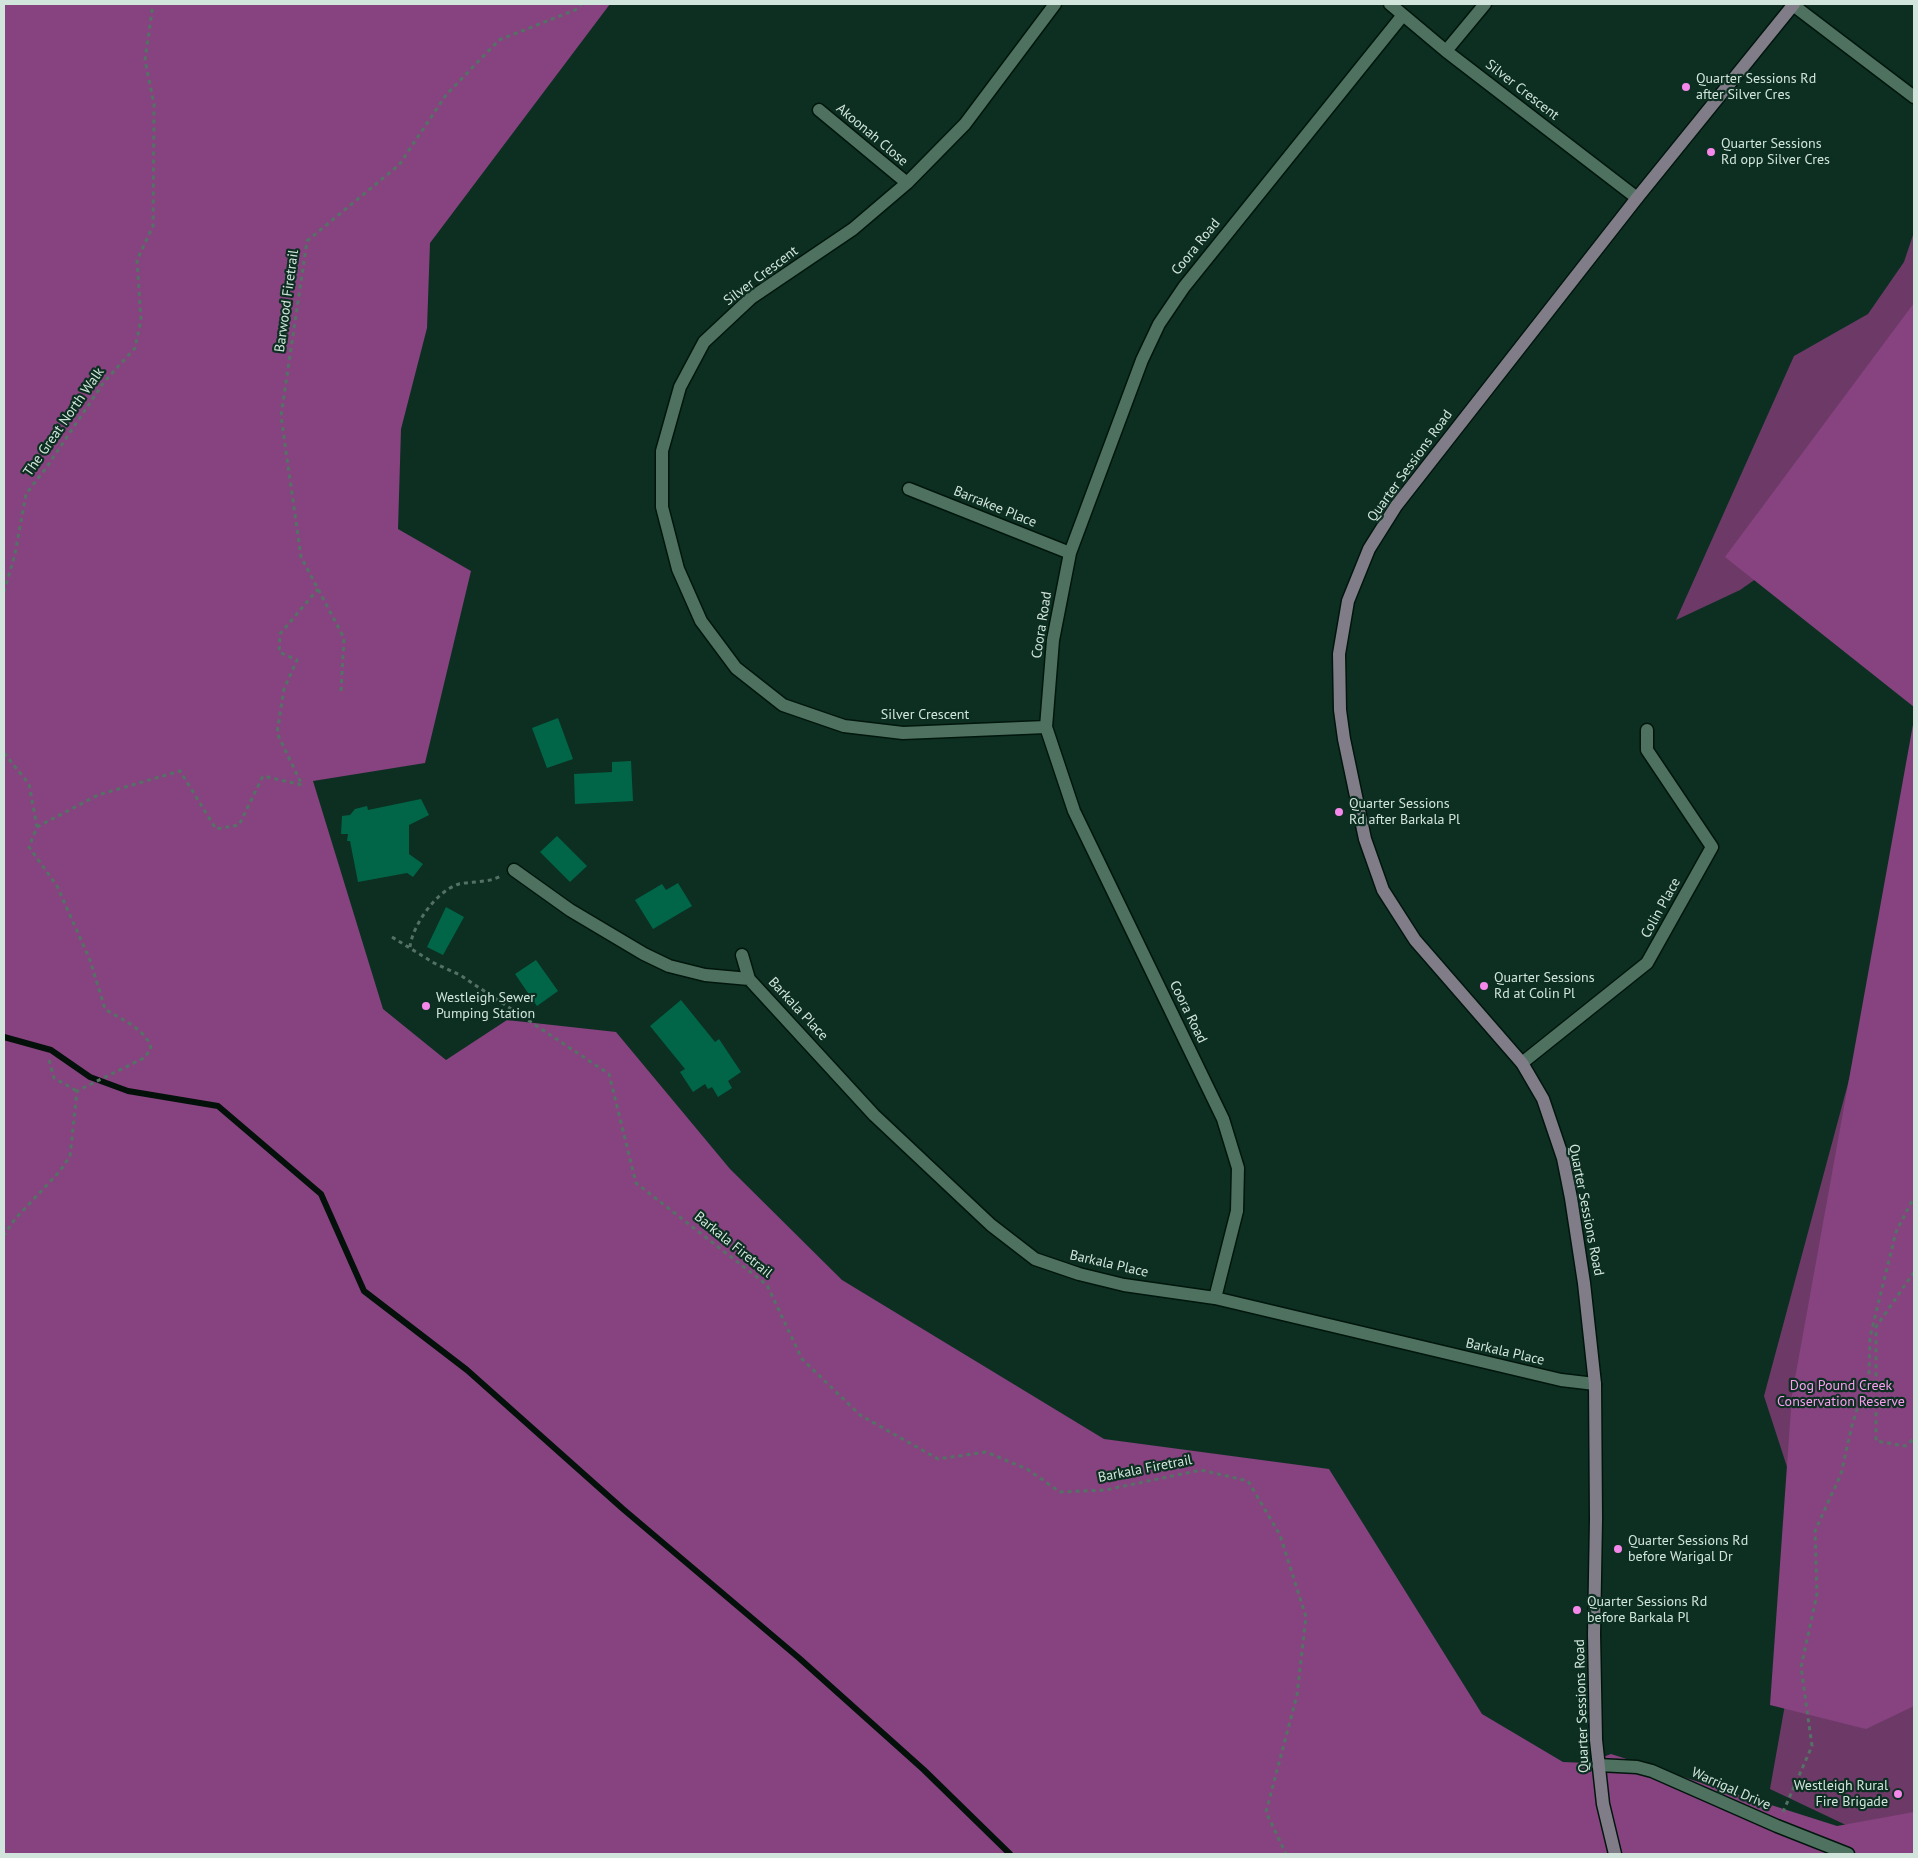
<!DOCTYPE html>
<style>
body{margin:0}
#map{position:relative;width:1918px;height:1858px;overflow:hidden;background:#0d2f22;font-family:"PT Sans",sans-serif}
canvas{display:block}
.frame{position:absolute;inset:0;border:5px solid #d2e5dc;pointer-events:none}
</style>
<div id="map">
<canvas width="1918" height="1858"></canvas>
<div class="frame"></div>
</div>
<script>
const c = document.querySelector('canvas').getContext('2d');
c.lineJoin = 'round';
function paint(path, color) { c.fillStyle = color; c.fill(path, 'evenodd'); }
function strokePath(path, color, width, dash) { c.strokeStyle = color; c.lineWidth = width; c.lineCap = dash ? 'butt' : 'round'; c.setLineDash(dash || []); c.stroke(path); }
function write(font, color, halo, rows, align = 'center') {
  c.font = font + ' "PT Sans",sans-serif'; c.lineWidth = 4.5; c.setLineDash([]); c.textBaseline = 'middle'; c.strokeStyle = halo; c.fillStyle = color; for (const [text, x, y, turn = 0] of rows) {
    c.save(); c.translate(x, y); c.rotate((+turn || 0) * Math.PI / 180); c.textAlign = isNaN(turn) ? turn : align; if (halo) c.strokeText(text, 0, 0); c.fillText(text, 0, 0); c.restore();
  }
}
const green = new Path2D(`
 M 1914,232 L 1914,469 L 1740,590 L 1676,620 L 1794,356 L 1868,314 L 1904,262 Z
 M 1914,847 L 1914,1821 L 1886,1844 L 1770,1789 L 1813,1547 L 1764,1396 L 1910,853 Z`);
const forest = new Path2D(`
 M 4,4 L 610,4 L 430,243 L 427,328 L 401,429 L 398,529 L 471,571 L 425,763 L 313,781 L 383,1009 L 446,1060 L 507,1020 L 616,1032 L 730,1169 L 842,1280 L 1104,1439 L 1329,1469 L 1482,1714 L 1563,1762 L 1587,1763 L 1611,1754 L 1837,1826 L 1914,1812 L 1914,1854 L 4,1854 Z
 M 1914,303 L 1914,707 L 1725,557 Z
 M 1914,719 L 1914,1706 L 1866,1729 L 1770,1705 L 1792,1395 Z`);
const stream = new Path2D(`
 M 4,1037 L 51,1050 L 90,1077 L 128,1091 L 218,1106 L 321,1194 L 364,1291 L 467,1370 L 623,1509 L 799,1658 L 924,1770 L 1010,1854`);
const building = new Path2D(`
 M 558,718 L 573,759 L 547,768 L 532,728 Z
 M 631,761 L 633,801 L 575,804 L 574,774 L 612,772 L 612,762 Z
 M 421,799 L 429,815 L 409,825 L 409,854 L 423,864 L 413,877 L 407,873 L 358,882 L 350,841 L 347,841 L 348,834 L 341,834 L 342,816 L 350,815 L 355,809 L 367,806 L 368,810 Z
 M 557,836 L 587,866 L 570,882 L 540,852 Z
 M 678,883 L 692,906 L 653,929 L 635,900 L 662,884 L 666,890 Z
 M 446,907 L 464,917 L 443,955 L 427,947 Z
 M 536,960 L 558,991 L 537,1006 L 515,974 Z
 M 681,1000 L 715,1042 L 719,1039 L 741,1072 L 728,1081 L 732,1088 L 718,1097 L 712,1087 L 708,1089 L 705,1084 L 693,1092 L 680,1072 L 685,1069 L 650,1026 Z`);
const path = new Path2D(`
 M 4,592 L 15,554 L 26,494 L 46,468 L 104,382 L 135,348 L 141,320 L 137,260 L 153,226 L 154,104 L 145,60 L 153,4
 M 341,691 L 344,638 L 301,557 L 281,416 L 307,241 L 399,165 L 446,95 L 499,40 L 575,10 L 581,4
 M 4,753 L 29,784 L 37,827 L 29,847 L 57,886 L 90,960 L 105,1009 C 120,1019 148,1030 151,1049 L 144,1058 L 77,1091 L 70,1156 L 60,1171 L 15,1219 L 4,1235
 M 37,827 L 98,795 L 180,771 L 216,829 L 239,825 L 263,776 L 302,785 L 277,733 L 284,689 L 297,660 L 279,652 L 280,634 L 318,589
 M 392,937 L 434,963 L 460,975 L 609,1074 L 636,1183 L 767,1285 L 802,1359 L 860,1415 L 938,1459 L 986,1452 L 1027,1469 L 1060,1492 L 1105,1490 L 1201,1470 L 1248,1481 L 1280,1535 L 1306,1617 L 1297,1695 L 1266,1812 L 1286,1854
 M 410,947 C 412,926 437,890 459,884 C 473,881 488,883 501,876
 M 49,1060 L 54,1078 L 77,1091
 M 1914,1272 L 1876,1327 L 1876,1441 L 1905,1446 L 1914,1439
 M 1783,1812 L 1812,1746 L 1801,1667 L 1817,1594 L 1815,1531 L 1841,1474 L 1852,1425 L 1869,1373 L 1870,1337 L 1896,1232 L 1914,1197`);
const minor = new Path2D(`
 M 1390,4 L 1446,51 L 1637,198
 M 1793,5 L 1914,97
 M 1446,51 L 1485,4
 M 819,110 L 907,183
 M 909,489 L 1070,553
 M 1046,727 L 903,733 L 844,726 L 783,705 L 736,668 L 701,621 L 678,569 L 662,507 L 662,451 L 680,387 L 704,342 L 751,298 L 853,229 L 907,183 L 965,124 L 1055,4
 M 514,870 L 570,910 L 644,954 L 669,966 L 705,975 L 749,979
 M 742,955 L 749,979 L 874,1115 L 991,1225 L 1035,1259 L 1079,1274 L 1124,1285 L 1215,1298 L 1561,1380 L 1595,1384
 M 1522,1063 L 1647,963 L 1712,847 L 1647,750 L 1647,730
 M 1215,1298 L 1237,1211 L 1238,1168 L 1223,1119 L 1074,811 L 1046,727 L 1053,640 L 1070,553 L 1142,360 L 1159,324 L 1184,287 L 1403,15
 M 1598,1765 L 1637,1767 L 1652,1771 L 1777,1826 L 1848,1854`);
const secondary = new Path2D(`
 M 1615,1854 L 1603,1804 L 1596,1740 L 1594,1634 L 1596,1519 L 1595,1384 L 1584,1283 L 1571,1198 L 1563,1158 L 1543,1099 L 1522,1063 L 1415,940 L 1383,890 L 1365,839 L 1344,739 L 1340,710 L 1339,654 L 1348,601 L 1369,549 L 1396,506 L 1637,198 L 1794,4`);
const markers = [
 [1686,87,5,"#f788eb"],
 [1711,152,5,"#f788eb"],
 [1339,812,5,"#f788eb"],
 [1484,986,5,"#f788eb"],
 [426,1006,5,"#f788eb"],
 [1618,1549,5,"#f788eb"],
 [1577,1610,5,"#f788eb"],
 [1898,1794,5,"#f788eb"]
];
const poiNames = [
 ["Quarter Sessions Rd",1696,79],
 ["after Silver Cres",1696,95],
 ["Quarter Sessions",1721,144],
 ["Rd opp Silver Cres",1721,160],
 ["Quarter Sessions",1349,804],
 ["Rd after Barkala Pl",1349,820],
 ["Quarter Sessions",1494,978],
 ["Rd at Colin Pl",1494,994],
 ["Westleigh Sewer",436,998],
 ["Pumping Station",436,1014],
 ["Quarter Sessions Rd",1628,1541],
 ["before Warigal Dr",1628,1557],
 ["Quarter Sessions Rd",1587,1602],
 ["before Barkala Pl",1587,1618],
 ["Westleigh Rural",1888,1786,"right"],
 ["Fire Brigade",1888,1802,"right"]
];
const streetNames = [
 ["Silver Crescent",1522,90,38],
 ["Akoonah Close",872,135,40],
 ["Coora Road",1196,247,-51],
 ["Silver Crescent",761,276,-37],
 ["Barwood Firetrail",287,301,-82],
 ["The Great North Walk",64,422,-55],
 ["Quarter Sessions Road",1410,466,-54],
 ["Barrakee Place",995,507,22],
 ["Coora Road",1042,625,-81],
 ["Silver Crescent",925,715],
 ["Colin Place",1661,908,-61],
 ["Barkala Place",798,1009,47],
 ["Coora Road",1188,1012,64],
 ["Quarter Sessions Road",1586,1210,79],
 ["Barkala Firetrail",733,1245,39],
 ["Barkala Place",1109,1264,13],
 ["Barkala Place",1505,1352,13],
 ["Barkala Firetrail",1145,1469,-11],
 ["Quarter Sessions Road",1582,1706,-92],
 ["Warrigal Drive",1731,1789,24]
];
const parkNames = [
 ["Dog Pound Creek",1841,1386],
 ["Conservation Reserve",1841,1402]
];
paint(green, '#6d3a68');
paint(forest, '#86437f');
strokePath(stream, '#04100a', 6);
paint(building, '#016647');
strokePath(minor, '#00160c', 15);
strokePath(secondary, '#00160c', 15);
strokePath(path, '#547165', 3, [4, 4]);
strokePath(minor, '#4e7160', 12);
strokePath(secondary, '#807d88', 12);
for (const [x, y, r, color] of markers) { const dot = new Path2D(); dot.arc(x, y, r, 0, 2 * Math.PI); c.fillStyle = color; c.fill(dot); strokePath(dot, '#0d2f22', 2); }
write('14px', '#d2e5dc', '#0d2f22', poiNames, 'left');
write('14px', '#d2e5dc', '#0d2f22', streetNames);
write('14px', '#fb9def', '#0d2f22', parkNames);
</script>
